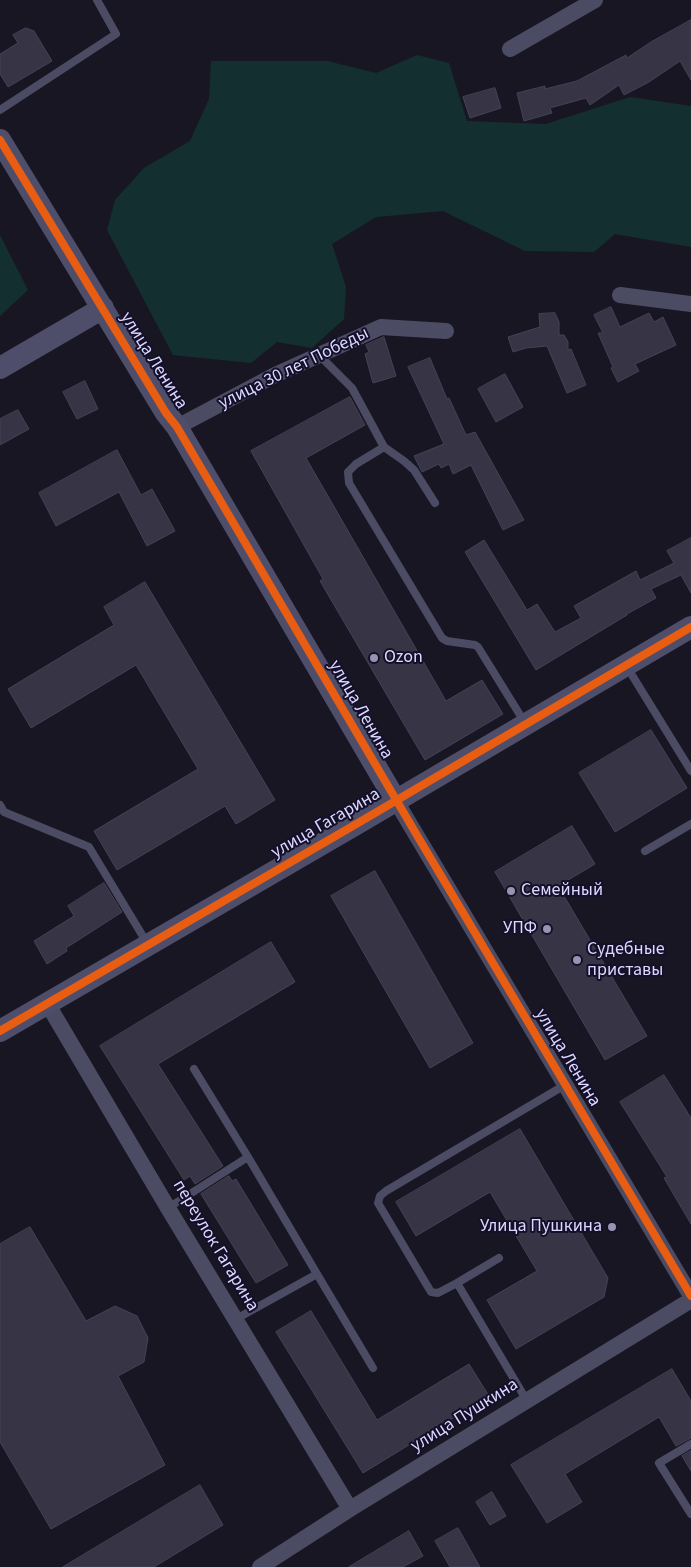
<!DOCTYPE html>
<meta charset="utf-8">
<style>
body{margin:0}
canvas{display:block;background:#181623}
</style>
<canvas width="691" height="1567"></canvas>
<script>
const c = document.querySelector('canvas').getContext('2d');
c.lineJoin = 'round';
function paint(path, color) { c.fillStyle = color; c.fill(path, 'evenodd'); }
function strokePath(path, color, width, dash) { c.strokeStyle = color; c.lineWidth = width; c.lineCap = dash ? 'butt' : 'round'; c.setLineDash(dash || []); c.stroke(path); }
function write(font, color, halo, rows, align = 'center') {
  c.font = font + ' "Source Sans 3",sans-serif'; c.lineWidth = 4; c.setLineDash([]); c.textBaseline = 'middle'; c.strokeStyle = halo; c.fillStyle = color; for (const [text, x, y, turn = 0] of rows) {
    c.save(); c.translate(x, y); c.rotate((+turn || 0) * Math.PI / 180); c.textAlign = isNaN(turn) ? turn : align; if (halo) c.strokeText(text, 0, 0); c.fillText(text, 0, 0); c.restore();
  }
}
const green = new Path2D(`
 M 417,55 L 449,63 L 467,121 L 546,124 L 630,97 L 691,106 L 691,247 L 615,234 L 594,252 L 525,251 L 443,211 L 376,217 L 332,244 L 346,287 L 344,319 L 312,348 L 277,342 L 251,363 L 173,355 L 107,230 L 115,200 L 144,168 L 190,141 L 209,99 L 211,61 L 327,61 L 376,73 Z
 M 0,235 L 28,290 L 0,316 Z`);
const building = new Path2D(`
 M 691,20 L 691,80 L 680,61 L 649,82 L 624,95 L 619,85 L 590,105 L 586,98 L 550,108 L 552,113 L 524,121 L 517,93 L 545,86 L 545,89 L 577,81 L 626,55 L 627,58 L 651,42 Z
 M 26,28 L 34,31 L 52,61 L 8,87 L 0,74 L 0,54 L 18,43 L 13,35 Z
 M 495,88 L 501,108 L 470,118 L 463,97 Z
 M 611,307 L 620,327 L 649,313 L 654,322 L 663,317 L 676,345 L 635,364 L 639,371 L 618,382 L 611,368 L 613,367 L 598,333 L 603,333 L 594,315 Z
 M 555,313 L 559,322 L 559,335 L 564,335 L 568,342 L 568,350 L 571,349 L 586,385 L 567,393 L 547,346 L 526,348 L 513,352 L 508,337 L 540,327 L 539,314 Z
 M 384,337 L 396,376 L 373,383 L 365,354 L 369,352 L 366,345 Z
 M 430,358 L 447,399 L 449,398 L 466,435 L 475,432 L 524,520 L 503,530 L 471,465 L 453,474 L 449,464 L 441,468 L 439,464 L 422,472 L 414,456 L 444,444 L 408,367 Z
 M 505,374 L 523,407 L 496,422 L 478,389 Z
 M 85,381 L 98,409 L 77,419 L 63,392 Z
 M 350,397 L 365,425 L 306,458 L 446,701 L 482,680 L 503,714 L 425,760 L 320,581 L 323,579 L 251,451 Z
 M 18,410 L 29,429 L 0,445 L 0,419 Z
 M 117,450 L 141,495 L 152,489 L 175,531 L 147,546 L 119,492 L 56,526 L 39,493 Z
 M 691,538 L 691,593 L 681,575 L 651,589 L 656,598 L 627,614 L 627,615 L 536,670 L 465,552 L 484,540 L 527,610 L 537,604 L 555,632 L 581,618 L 574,606 L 636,571 L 640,580 L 674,563 L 667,551 Z
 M 145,582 L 275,800 L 236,824 L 225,806 L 117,870 L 94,831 L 198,769 L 136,665 L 31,728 L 8,689 L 114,625 L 104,607 Z
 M 651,730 L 687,788 L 615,832 L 579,773 Z
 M 572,826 L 595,864 L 558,886 L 647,1036 L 605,1060 L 495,872 Z
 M 375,871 L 473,1043 L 430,1068 L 331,896 Z
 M 104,883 L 122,912 L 66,948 L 67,951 L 47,964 L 34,941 L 74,916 L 68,906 Z
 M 271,942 L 295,982 L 158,1064 L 223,1166 L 195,1184 L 190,1176 L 184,1180 L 100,1046 Z
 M 664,1075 L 691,1118 L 691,1224 L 664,1178 L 667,1177 L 620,1102 Z
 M 520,1129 L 608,1278 L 604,1297 L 516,1349 L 487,1300 L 537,1271 L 490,1192 L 416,1236 L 396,1202 Z
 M 229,1176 L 232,1181 L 236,1179 L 288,1265 L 256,1283 L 201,1194 Z
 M 30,1227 L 86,1321 L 115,1306 L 137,1316 L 148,1338 L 144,1362 L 118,1376 L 165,1465 L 51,1529 L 0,1442 L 0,1244 Z
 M 311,1311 L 377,1420 L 469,1364 L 489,1396 L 363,1473 L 276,1332 Z
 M 672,1369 L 691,1401 L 691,1438 L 676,1446 L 659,1417 L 565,1474 L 582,1502 L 547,1523 L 511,1465 Z
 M 691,1451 L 691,1471 L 682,1456 Z
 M 200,1485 L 223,1525 L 154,1567 L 63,1567 Z
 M 492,1492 L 506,1516 L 490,1525 L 476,1502 Z
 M 458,1528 L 480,1567 L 450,1567 L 435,1541 Z
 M 409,1531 L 423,1556 L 403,1567 L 349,1567 Z`);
const lane = new Path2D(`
 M 0,110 L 116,34 L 97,0
 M 319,355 L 352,388 L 384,447 L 356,464 L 348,472 L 349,483 L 442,638 L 447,641 L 475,645 L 478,647 L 525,723
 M 384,447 L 404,461 L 414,470 L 435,503
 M 627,667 L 691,771
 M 0,805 L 4,812 L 89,847 L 147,943
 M 645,851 L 691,824
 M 194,1069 L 248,1157
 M 168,1208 L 248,1157 L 317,1274 L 236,1319
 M 317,1274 L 373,1368
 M 457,1283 L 499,1258
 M 527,1401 L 457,1283 L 438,1293 L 431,1292 L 378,1203 L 380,1196 L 386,1191 L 565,1085
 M 691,1444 L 659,1463 L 691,1514`);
const street = new Path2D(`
 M 510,49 L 595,0
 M 620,295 L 691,304
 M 177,427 L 275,375 L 381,327 L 446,331
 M 396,801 L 691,1296
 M 47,1003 L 168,1208 L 350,1509
 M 260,1567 L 350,1509 L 691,1300`);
const secondary = new Path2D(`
 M 0,140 L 166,413 L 177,427 L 396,801
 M 0,368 L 103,308
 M 0,1031 L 358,823 L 691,627`);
const cycleway = new Path2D(`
 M 0,140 L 166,413 L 177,427 L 418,837 L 691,1296
 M 0,1031 L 358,823 L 691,627`);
const markers = [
 [374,658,5,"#9794b2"],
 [511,891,5,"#9794b2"],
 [547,929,5,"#9794b2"],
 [577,960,5,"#9794b2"],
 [612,1227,5,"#9794b2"]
];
const streetNames = [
 ["улица Ленина",153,361,58],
 ["улица 30 лет Победы",294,369,-26],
 ["улица Ленина",360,710,60],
 ["улица Гагарина",326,824,-30],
 ["улица Ленина",567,1058,59],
 ["переулок Гагарина",215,1246,59],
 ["улица Пушкина",465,1416,-32]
];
const poiNames = [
 ["Ozon",384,658],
 ["Семейный",521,891],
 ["УПФ",537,929,"right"],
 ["Судебные",587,950],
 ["приставы",587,971],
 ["Улица Пушкина",602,1227,"right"]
];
paint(green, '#142f2f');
paint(building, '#363445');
strokePath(building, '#454157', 1);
strokePath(lane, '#4b4b64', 8);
strokePath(street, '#4b4b64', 16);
strokePath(secondary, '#4f4e6a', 22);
strokePath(cycleway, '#e95d12', 8);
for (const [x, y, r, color] of markers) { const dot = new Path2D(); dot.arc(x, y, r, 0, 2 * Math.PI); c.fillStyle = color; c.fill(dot); strokePath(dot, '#141029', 2); }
write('18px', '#dcd8ff', '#141029', streetNames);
write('18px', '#dcd8ff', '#141029', poiNames, 'left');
</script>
